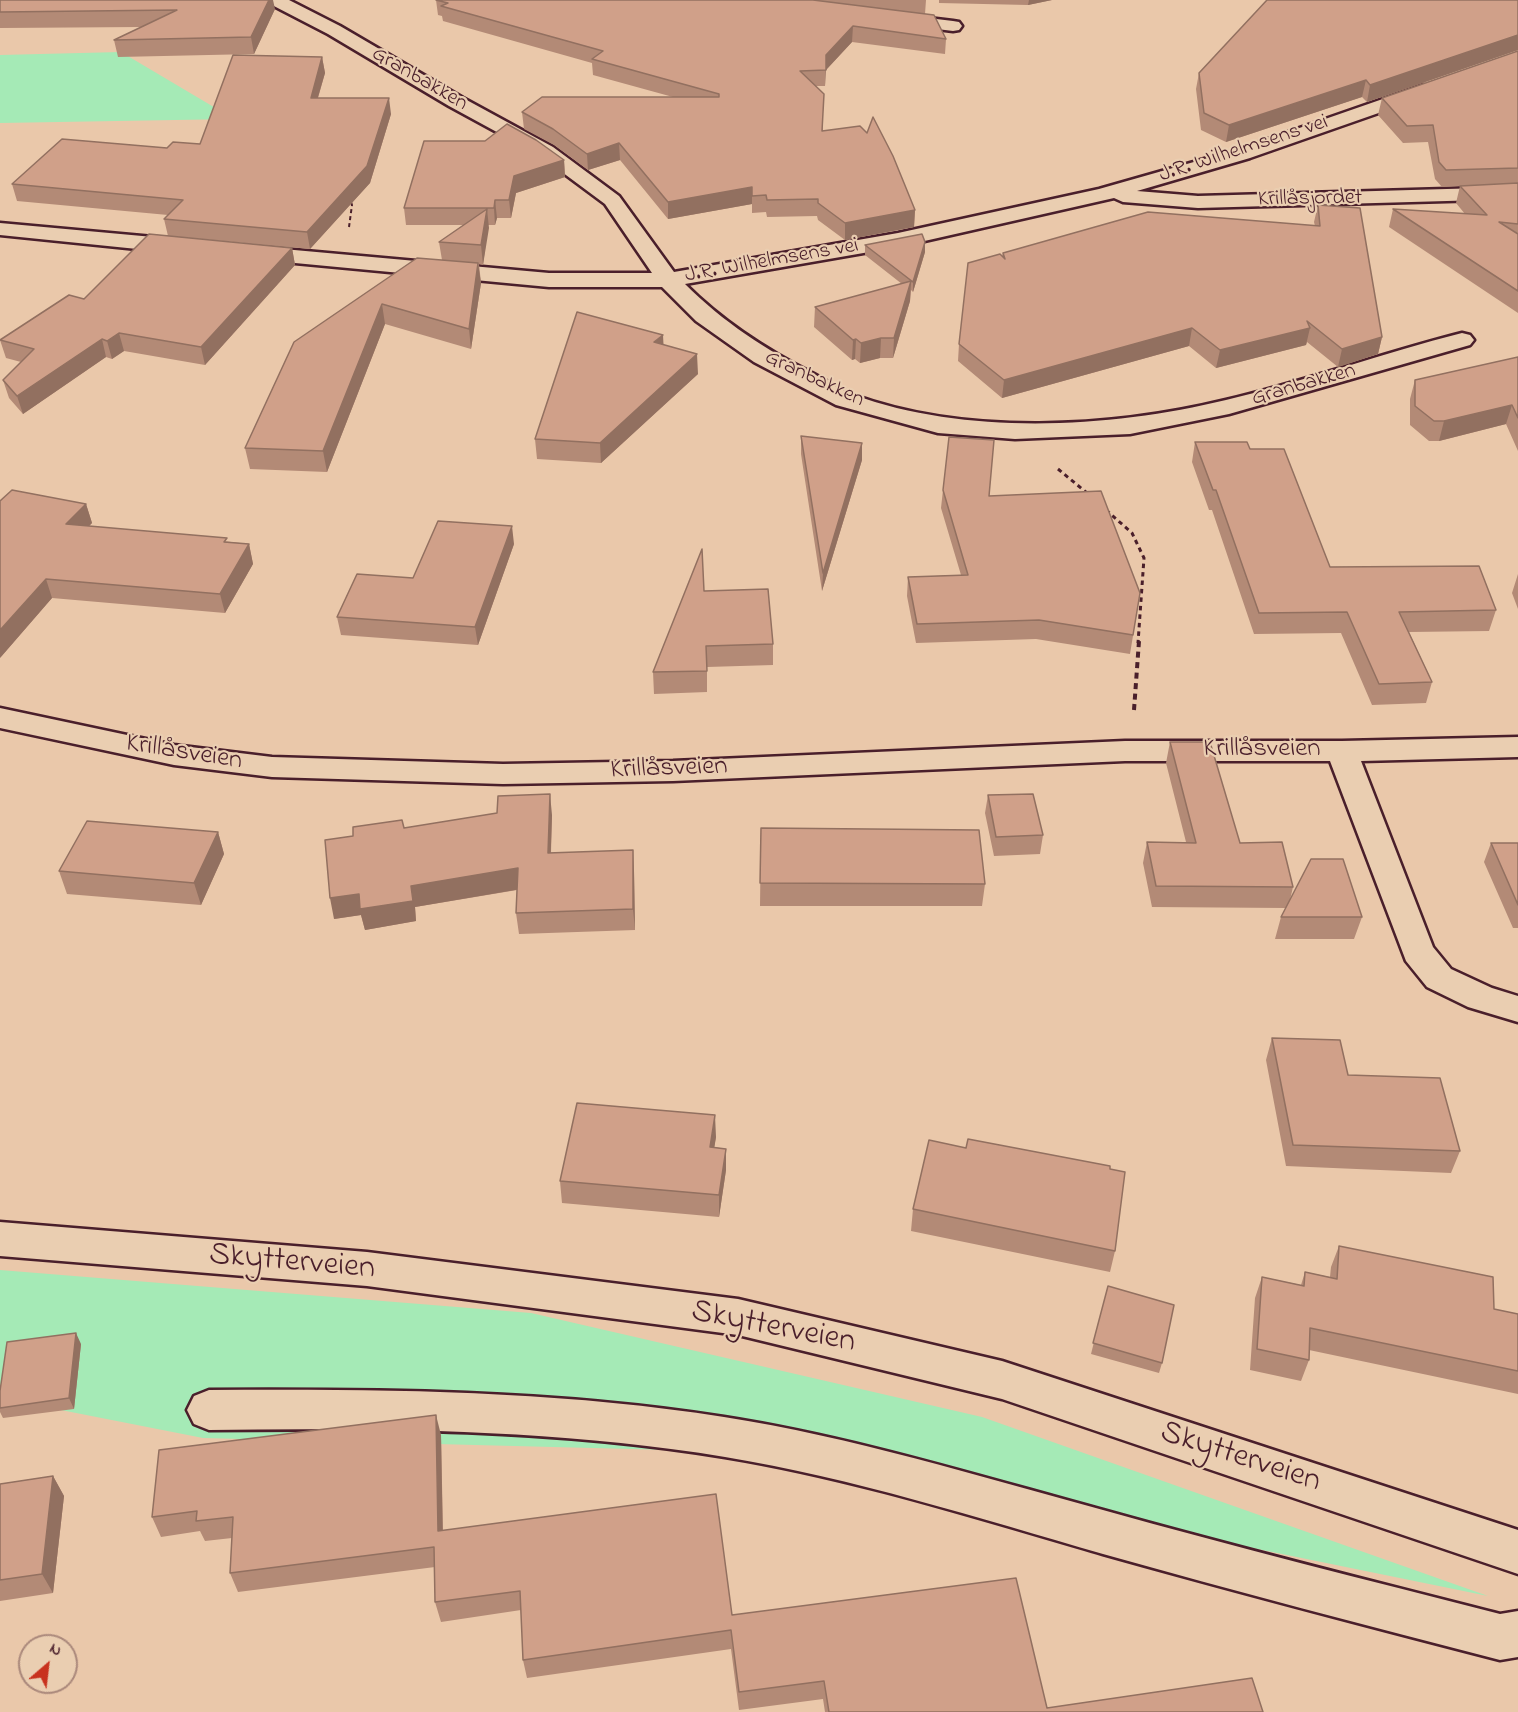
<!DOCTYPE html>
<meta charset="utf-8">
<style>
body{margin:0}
#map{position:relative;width:1518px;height:1712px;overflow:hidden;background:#eac8aa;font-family:"Indie Flower",sans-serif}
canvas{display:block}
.north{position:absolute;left:18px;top:1634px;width:60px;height:60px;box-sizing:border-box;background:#eaceb1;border:2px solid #aa887b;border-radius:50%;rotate:28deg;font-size:16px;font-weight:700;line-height:24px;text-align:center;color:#4a1f2b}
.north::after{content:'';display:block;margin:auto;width:21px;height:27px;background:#c8321e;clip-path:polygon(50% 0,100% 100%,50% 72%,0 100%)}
</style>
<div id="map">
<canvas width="1518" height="1712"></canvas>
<div class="north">N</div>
</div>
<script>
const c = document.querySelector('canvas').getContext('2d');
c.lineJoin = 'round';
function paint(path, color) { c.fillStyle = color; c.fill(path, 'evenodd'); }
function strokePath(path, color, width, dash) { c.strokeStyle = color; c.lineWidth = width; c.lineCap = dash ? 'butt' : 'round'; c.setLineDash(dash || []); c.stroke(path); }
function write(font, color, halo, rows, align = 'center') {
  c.font = font + ' "Indie Flower",sans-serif'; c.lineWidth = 4.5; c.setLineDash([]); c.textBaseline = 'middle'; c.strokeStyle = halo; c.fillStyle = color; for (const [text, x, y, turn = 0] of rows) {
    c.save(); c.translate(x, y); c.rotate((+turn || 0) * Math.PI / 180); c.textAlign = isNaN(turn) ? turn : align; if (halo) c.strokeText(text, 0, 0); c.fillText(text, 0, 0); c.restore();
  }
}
const green = new Path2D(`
 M 121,52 L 234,119 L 0,123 L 0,55 Z
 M 0,1270 L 531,1313 L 982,1417 L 1488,1596 L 787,1453 L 203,1438 L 0,1398 Z`);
const pathFar2 = new Path2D(`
 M 349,227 L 352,205 L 350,199`);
const pathFar1 = new Path2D(`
 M 1058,469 L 1087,493
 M 1106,510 L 1132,533 L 1144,558 L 1138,643`);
const path = new Path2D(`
 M 1134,710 L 1139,641`);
const minor = new Path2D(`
 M 267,0 L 289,0 L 340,26 L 463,98 L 553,147 L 619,196 L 674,272 L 898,233 L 1099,189 L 1236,150 L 1423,85 L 1430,87 L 1433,91 L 1430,95 L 1250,158 L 1137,191 L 1198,196 L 1518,187 L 1518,199 L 1198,208 L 1123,202 L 1114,198 L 898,247 L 685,284 C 723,322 766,350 814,374 C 827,381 841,390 854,395 C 967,436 1111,428 1226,400 C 1306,381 1383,353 1462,333 L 1470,335 L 1474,340 L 1470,345 L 1229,414 L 1130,434 L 1015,439 L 938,433 L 836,405 L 754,362 L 696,321 L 662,287 L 549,287 L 242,258 L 239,253 L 242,248 L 250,246 L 549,273 L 652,273 L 605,204 L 539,155 L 449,106 L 328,34 L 270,4 Z
 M 895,14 L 953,21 L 959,22 L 962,26 L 959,30 L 953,31 L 889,23 L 886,19 L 889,15 Z
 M 0,223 L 186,240 L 194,242 L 197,247 L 194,252 L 186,254 L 0,235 Z
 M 0,708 L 174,745 L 272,757 L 503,764 L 673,761 L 1125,741 L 1342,741 L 1518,737 L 1518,757 L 1361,761 L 1433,947 L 1451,969 L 1492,988 L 1518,996 L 1518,1022 L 1468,1007 L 1427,987 L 1406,961 L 1330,761 L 1125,761 L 673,781 L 503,784 L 272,777 L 174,765 L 0,728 Z
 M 0,1222 L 367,1252 L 738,1299 L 1002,1361 L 1518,1530 L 1518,1574 L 1002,1399 L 738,1335 L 367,1286 L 0,1256 Z
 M 209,1390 C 381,1389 553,1390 724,1417 C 852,1437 978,1476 1103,1510 C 1235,1547 1367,1580 1500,1614 L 1518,1611 L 1518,1657 L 1500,1660 C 1368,1626 1235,1591 1103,1554 C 978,1518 853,1478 725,1457 C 554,1429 381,1428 209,1430 L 194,1424 L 187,1410 L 194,1396 Z`);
const wall = new Path2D(`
 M 0,0 L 275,9 L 254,54 L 118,57 L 114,40 L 141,27 L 0,28 Z
 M 436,0 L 926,0 L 925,14 L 946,39 L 945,54 L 852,42 L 826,70 L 825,86 L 816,86 L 823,131 L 915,210 L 914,227 L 845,240 L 818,220 L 817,216 L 767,217 L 766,212 L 752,213 L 752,204 L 668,219 L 620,160 L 588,170 L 554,145 L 524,129 L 522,112 L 673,97 L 593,75 L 592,63 L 443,21 L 442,16 L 438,15 Z
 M 939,0 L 1052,0 L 1028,5 L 939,3 Z
 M 1518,0 L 1518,50 L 1367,102 L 1362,97 L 1226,142 L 1201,130 L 1196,89 L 1199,73 Z
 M 1518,51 L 1518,313 L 1389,227 L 1393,209 L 1465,214 L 1456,203 L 1460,186 L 1442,187 L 1435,179 L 1428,142 L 1403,143 L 1378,115 L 1382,98 Z
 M 322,57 L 325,73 L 318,98 L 391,114 L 370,183 L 310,249 L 168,236 L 164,219 L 168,215 L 17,201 L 12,184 L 167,148 L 200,144 Z
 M 564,160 L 565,177 L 516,193 L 511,218 L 497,218 L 495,225 L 488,225 L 483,265 L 479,264 L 481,283 L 471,349 L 385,324 L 327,472 L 250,469 L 245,448 L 294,342 L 442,260 L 439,242 L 463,225 L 406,225 L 404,208 Z
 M 1318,205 L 1382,337 L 1378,354 L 1338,367 L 1307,342 L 1306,345 L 1216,368 L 1189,346 L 1002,398 L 958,361 L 959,344 L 1002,256 L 1003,253 L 1315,226 L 1314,222 Z
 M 865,245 L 925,252 L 913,292 L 911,290 L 910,301 L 893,358 L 880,358 L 860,363 L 855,359 L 852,360 L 814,327 L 815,307 L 902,284 L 865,255 Z
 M 292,248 L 295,265 L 205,365 L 124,351 L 112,359 L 106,357 L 23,414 L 9,398 L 3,380 L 21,362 L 6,358 L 0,340 L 84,299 Z
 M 663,335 L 663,345 L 698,374 L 601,463 L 537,459 L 535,439 Z
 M 1518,357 L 1518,451 L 1506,424 L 1439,441 L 1429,441 L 1410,425 L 1410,399 L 1415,380 Z
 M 801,436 L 862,460 L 822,591 L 801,454 Z
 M 1195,442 L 1250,449 L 1330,567 L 1496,610 L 1489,631 L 1409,632 L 1432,682 L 1426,703 L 1372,705 L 1341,633 L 1254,634 L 1212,510 L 1209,510 L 1192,462 Z
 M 943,490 L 989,496 L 1140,593 L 1130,654 L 1036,639 L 916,643 L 907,596 L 908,577 L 961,575 L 941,508 Z
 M 86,504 L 92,523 L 89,526 L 249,544 L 253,564 L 225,613 L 52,598 L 0,658 Z
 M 514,544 L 478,645 L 341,635 L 337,617 L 413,578 Z
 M 1518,574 L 1518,609 L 1512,593 Z
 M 704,591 L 773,644 L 773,665 L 707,667 L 707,692 L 654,694 L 653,672 Z
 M 1170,742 L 1240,843 L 1293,887 L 1290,900 L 1362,917 L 1354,939 L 1275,939 L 1281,917 L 1286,908 L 1152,907 L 1143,863 L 1147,842 L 1186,842 L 1166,763 Z
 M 988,795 L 1043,835 L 1040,854 L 994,856 L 985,813 Z
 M 552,815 L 551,853 L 634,871 L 635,930 L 519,934 L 516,913 L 517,890 L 415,907 L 416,921 L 365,930 L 361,915 L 334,919 L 404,828 Z
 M 761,828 L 985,884 L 982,906 L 760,906 Z
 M 218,832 L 224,854 L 201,905 L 67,894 L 59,871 Z
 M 1491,843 L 1518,843 L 1518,928 L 1513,928 L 1484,862 Z
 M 1272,1038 L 1348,1075 L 1460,1151 L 1451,1173 L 1286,1166 L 1266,1060 Z
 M 716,1137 L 714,1147 L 726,1149 L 726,1170 L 719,1217 L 562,1203 L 560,1181 Z
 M 966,1148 L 1110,1169 L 1115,1251 L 1110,1272 L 911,1231 L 913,1209 Z
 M 1339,1246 L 1494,1309 L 1518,1314 L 1518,1394 L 1309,1350 L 1309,1360 L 1301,1381 L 1250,1370 L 1255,1298 L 1262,1277 L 1301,1285 L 1305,1272 L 1330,1277 L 1331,1267 Z
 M 1108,1286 L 1162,1363 L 1159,1373 L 1091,1354 Z
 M 81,1344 L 74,1409 L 3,1418 L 0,1412 L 0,1391 Z
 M 441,1435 L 443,1531 L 1047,1708 L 1263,1712 L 825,1712 L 823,1699 L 739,1710 L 731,1649 L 527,1678 L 523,1660 L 521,1610 L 441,1622 L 435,1602 L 435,1567 L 238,1592 L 230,1573 L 232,1538 L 205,1541 L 200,1531 L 161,1537 L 152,1517 Z
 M 53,1476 L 64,1496 L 53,1593 L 0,1601 L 0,1484 Z`);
const shadedWall = new Path2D(`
 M 269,0 L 273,0 L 275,9 L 254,54 L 251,37 Z
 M 1029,0 L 1052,0 L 1028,5 Z
 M 853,26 L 852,42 L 826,70 L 825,86 L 826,55 Z
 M 1518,35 L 1518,50 L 1367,102 L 1370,85 Z
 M 322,57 L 325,73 L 313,114 L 311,98 Z
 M 1366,80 L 1362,97 L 1226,142 L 1229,125 Z
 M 389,98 L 391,114 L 370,183 L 310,249 L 307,232 Z
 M 619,143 L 620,160 L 588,170 L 587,154 Z
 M 564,160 L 565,177 L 516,193 L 511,218 L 509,200 L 514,176 Z
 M 752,187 L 752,204 L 668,219 L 668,202 Z
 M 495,200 L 497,218 L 495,225 L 494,208 Z
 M 487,209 L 489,228 L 483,265 L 481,245 Z
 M 915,210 L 914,227 L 845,240 L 845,223 Z
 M 925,242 L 925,252 L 913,292 L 913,282 Z
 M 292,248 L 295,265 L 205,365 L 201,347 Z
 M 478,263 L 481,283 L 471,349 L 469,329 Z
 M 911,281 L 910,301 L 893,358 L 894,338 Z
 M 382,304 L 385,324 L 327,472 L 323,451 Z
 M 1192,328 L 1189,346 L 1002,398 L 1004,380 Z
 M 1310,328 L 1306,345 L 1216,368 L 1220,350 Z
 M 119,333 L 124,351 L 112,359 L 107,341 Z
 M 663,335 L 664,354 L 654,342 Z
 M 1382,337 L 1378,354 L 1338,367 L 1342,349 Z
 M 881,338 L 880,358 L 860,363 L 861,343 Z
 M 102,339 L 106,357 L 23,414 L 17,396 Z
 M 856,339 L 855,359 L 852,360 L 853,340 Z
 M 697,354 L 698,374 L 601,463 L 600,443 Z
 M 1512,405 L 1506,424 L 1439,441 L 1444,421 Z
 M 862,443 L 862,460 L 822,591 L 823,573 Z
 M 86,504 L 92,523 L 72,543 L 66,524 Z
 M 512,526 L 514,544 L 478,645 L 475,627 Z
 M 249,544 L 253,564 L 225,613 L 220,594 Z
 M 46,579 L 52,598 L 0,658 L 0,630 Z
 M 550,794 L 552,815 L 550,874 L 548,853 Z
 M 218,832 L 224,854 L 201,905 L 194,883 Z
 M 633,850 L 634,871 L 635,930 L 633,909 Z
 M 518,868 L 521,889 L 415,907 L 416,921 L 365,930 L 361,915 L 334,919 L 330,898 Z
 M 715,1115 L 716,1137 L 711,1169 L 710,1147 Z
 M 726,1149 L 726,1170 L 719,1217 L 719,1195 Z
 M 76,1333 L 81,1344 L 74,1409 L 69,1398 Z
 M 436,1415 L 441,1435 L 443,1551 L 438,1531 Z
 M 53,1476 L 64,1496 L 53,1593 L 42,1574 Z`);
const building = new Path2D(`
 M 0,0 L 269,0 L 251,37 L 114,40 L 177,10 L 0,12 Z
 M 436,0 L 813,0 L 934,15 L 946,39 L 853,26 L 826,55 L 826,70 L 800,71 L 824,94 L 822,131 L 860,126 L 867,133 L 873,117 L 893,156 L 915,210 L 845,223 L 818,203 L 818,199 L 767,200 L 766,195 L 752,196 L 752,187 L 668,202 L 619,143 L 587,154 L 553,129 L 522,112 L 542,97 L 719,97 L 719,94 L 592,59 L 603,51 L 441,6 L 448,3 Z
 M 1267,0 L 1518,0 L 1518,35 L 1370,85 L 1366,80 L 1229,125 L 1204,113 L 1199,73 Z
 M 1518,51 L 1518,168 L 1446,170 L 1439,162 L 1433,125 L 1407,126 L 1382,98 Z
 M 233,55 L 322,57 L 311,98 L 389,98 L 367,166 L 307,232 L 164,219 L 183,200 L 12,184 L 62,139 L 167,148 L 173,142 L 200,144 Z
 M 507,124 L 536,140 L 564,160 L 514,176 L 509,200 L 495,200 L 494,208 L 404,208 L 424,141 L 485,141 Z
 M 1518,183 L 1518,224 L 1499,222 L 1518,234 L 1518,291 L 1393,209 L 1487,215 L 1460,186 Z
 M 1318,205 L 1360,208 L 1382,337 L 1342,349 L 1307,321 L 1310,328 L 1220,350 L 1192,328 L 1004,380 L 959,344 L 968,263 L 1000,254 L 1005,259 L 1003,253 L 1148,212 L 1320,226 Z
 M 487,209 L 481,245 L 439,242 Z
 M 149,234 L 292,248 L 201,347 L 119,333 L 107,341 L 102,339 L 17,396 L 3,380 L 34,349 L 0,340 L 69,295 L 84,299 Z
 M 922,234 L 925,242 L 913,282 L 865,245 Z
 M 417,258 L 478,263 L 469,329 L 382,304 L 323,451 L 245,448 L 294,342 Z
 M 911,281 L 894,338 L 881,338 L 861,343 L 856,339 L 853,340 L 815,307 Z
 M 577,312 L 663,335 L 654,342 L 697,354 L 600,443 L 535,439 Z
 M 1518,357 L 1518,418 L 1512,405 L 1444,421 L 1434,421 L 1415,406 L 1415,380 Z
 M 801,436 L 862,443 L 823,573 Z
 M 949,437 L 994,440 L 989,496 L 1101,491 L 1140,593 L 1133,635 L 1039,620 L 917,624 L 908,577 L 968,575 L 943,490 Z
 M 1195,442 L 1247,442 L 1250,449 L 1284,449 L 1330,567 L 1479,566 L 1496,610 L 1399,612 L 1432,682 L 1379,684 L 1347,612 L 1259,613 L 1216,490 L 1213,490 Z
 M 12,490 L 86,504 L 66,524 L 227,538 L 224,542 L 249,544 L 220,594 L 46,579 L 0,630 L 0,501 Z
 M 438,521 L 512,526 L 475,627 L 337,617 L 357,574 L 413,578 Z
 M 702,549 L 704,591 L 768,589 L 773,644 L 706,646 L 707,671 L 653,672 Z
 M 1170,742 L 1210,742 L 1240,843 L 1282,842 L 1293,887 L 1156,886 L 1147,842 L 1196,843 Z
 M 550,794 L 548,853 L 633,850 L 633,909 L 516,913 L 518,868 L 411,886 L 413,901 L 360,909 L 359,894 L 330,898 L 325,840 L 353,836 L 353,827 L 402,820 L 404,828 L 497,813 L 498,796 Z
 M 1033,794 L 1043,835 L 996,837 L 988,795 Z
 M 87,821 L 218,832 L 194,883 L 59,871 Z
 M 761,828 L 979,830 L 985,884 L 760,883 Z
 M 1491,843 L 1518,843 L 1518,905 Z
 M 1311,859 L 1343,859 L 1362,917 L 1281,917 Z
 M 1272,1038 L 1340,1040 L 1348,1075 L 1440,1078 L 1460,1151 L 1293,1145 Z
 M 577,1103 L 715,1115 L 710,1147 L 726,1149 L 719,1195 L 560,1181 Z
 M 968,1139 L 1110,1166 L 1110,1169 L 1125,1172 L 1115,1251 L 913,1209 L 929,1140 L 966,1148 Z
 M 1339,1246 L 1493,1277 L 1494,1309 L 1518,1314 L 1518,1371 L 1310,1328 L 1309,1360 L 1257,1349 L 1262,1277 L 1304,1286 L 1305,1272 L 1337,1279 Z
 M 1108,1286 L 1174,1305 L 1162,1363 L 1093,1343 Z
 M 76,1333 L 69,1398 L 0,1408 L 0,1391 L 7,1342 Z
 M 436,1415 L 438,1531 L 716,1494 L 732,1615 L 1016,1578 L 1047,1708 L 1252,1678 L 1263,1712 L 829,1712 L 824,1681 L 739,1692 L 731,1630 L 523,1660 L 520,1591 L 435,1602 L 434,1547 L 230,1573 L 233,1517 L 196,1521 L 197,1511 L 152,1517 L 159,1450 Z
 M 53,1476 L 42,1574 L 0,1580 L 0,1484 Z`);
const farStreetnames = [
 ["Granbakken",419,80,30],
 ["J.R. Wilhelmsens vei",1244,150,-18],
 ["Krillåsjordet",1310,200,-1],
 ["J.R. Wilhelmsens vei",772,262,-10],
 ["Granbakken",814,380,25],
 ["Granbakken",1304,386,-16]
];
const streetNames = [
 ["Krillåsveien",1262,751],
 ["Krillåsveien",184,754,9],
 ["Krillåsveien",669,770,-2]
];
const nearStreetnames = [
 ["Skytterveien",292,1264,5],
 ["Skytterveien",773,1329,11],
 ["Skytterveien",1240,1459,18]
];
paint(green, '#a5eab6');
strokePath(minor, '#4a1f2b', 5);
strokePath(pathFar2, '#4a1f2b', 2, [4, 3]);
strokePath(pathFar1, '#4a1f2b', 3, [4.5, 4]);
strokePath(path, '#4a1f2b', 4, [6, 4.5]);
paint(minor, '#eaceb1');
paint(wall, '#b38a76');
paint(shadedWall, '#927060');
paint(building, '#d0a089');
strokePath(building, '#927060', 1.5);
write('22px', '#4a1f2b', '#eaceb1', farStreetnames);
write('27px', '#4a1f2b', '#eaceb1', streetNames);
write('33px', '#4a1f2b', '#eaceb1', nearStreetnames);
</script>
